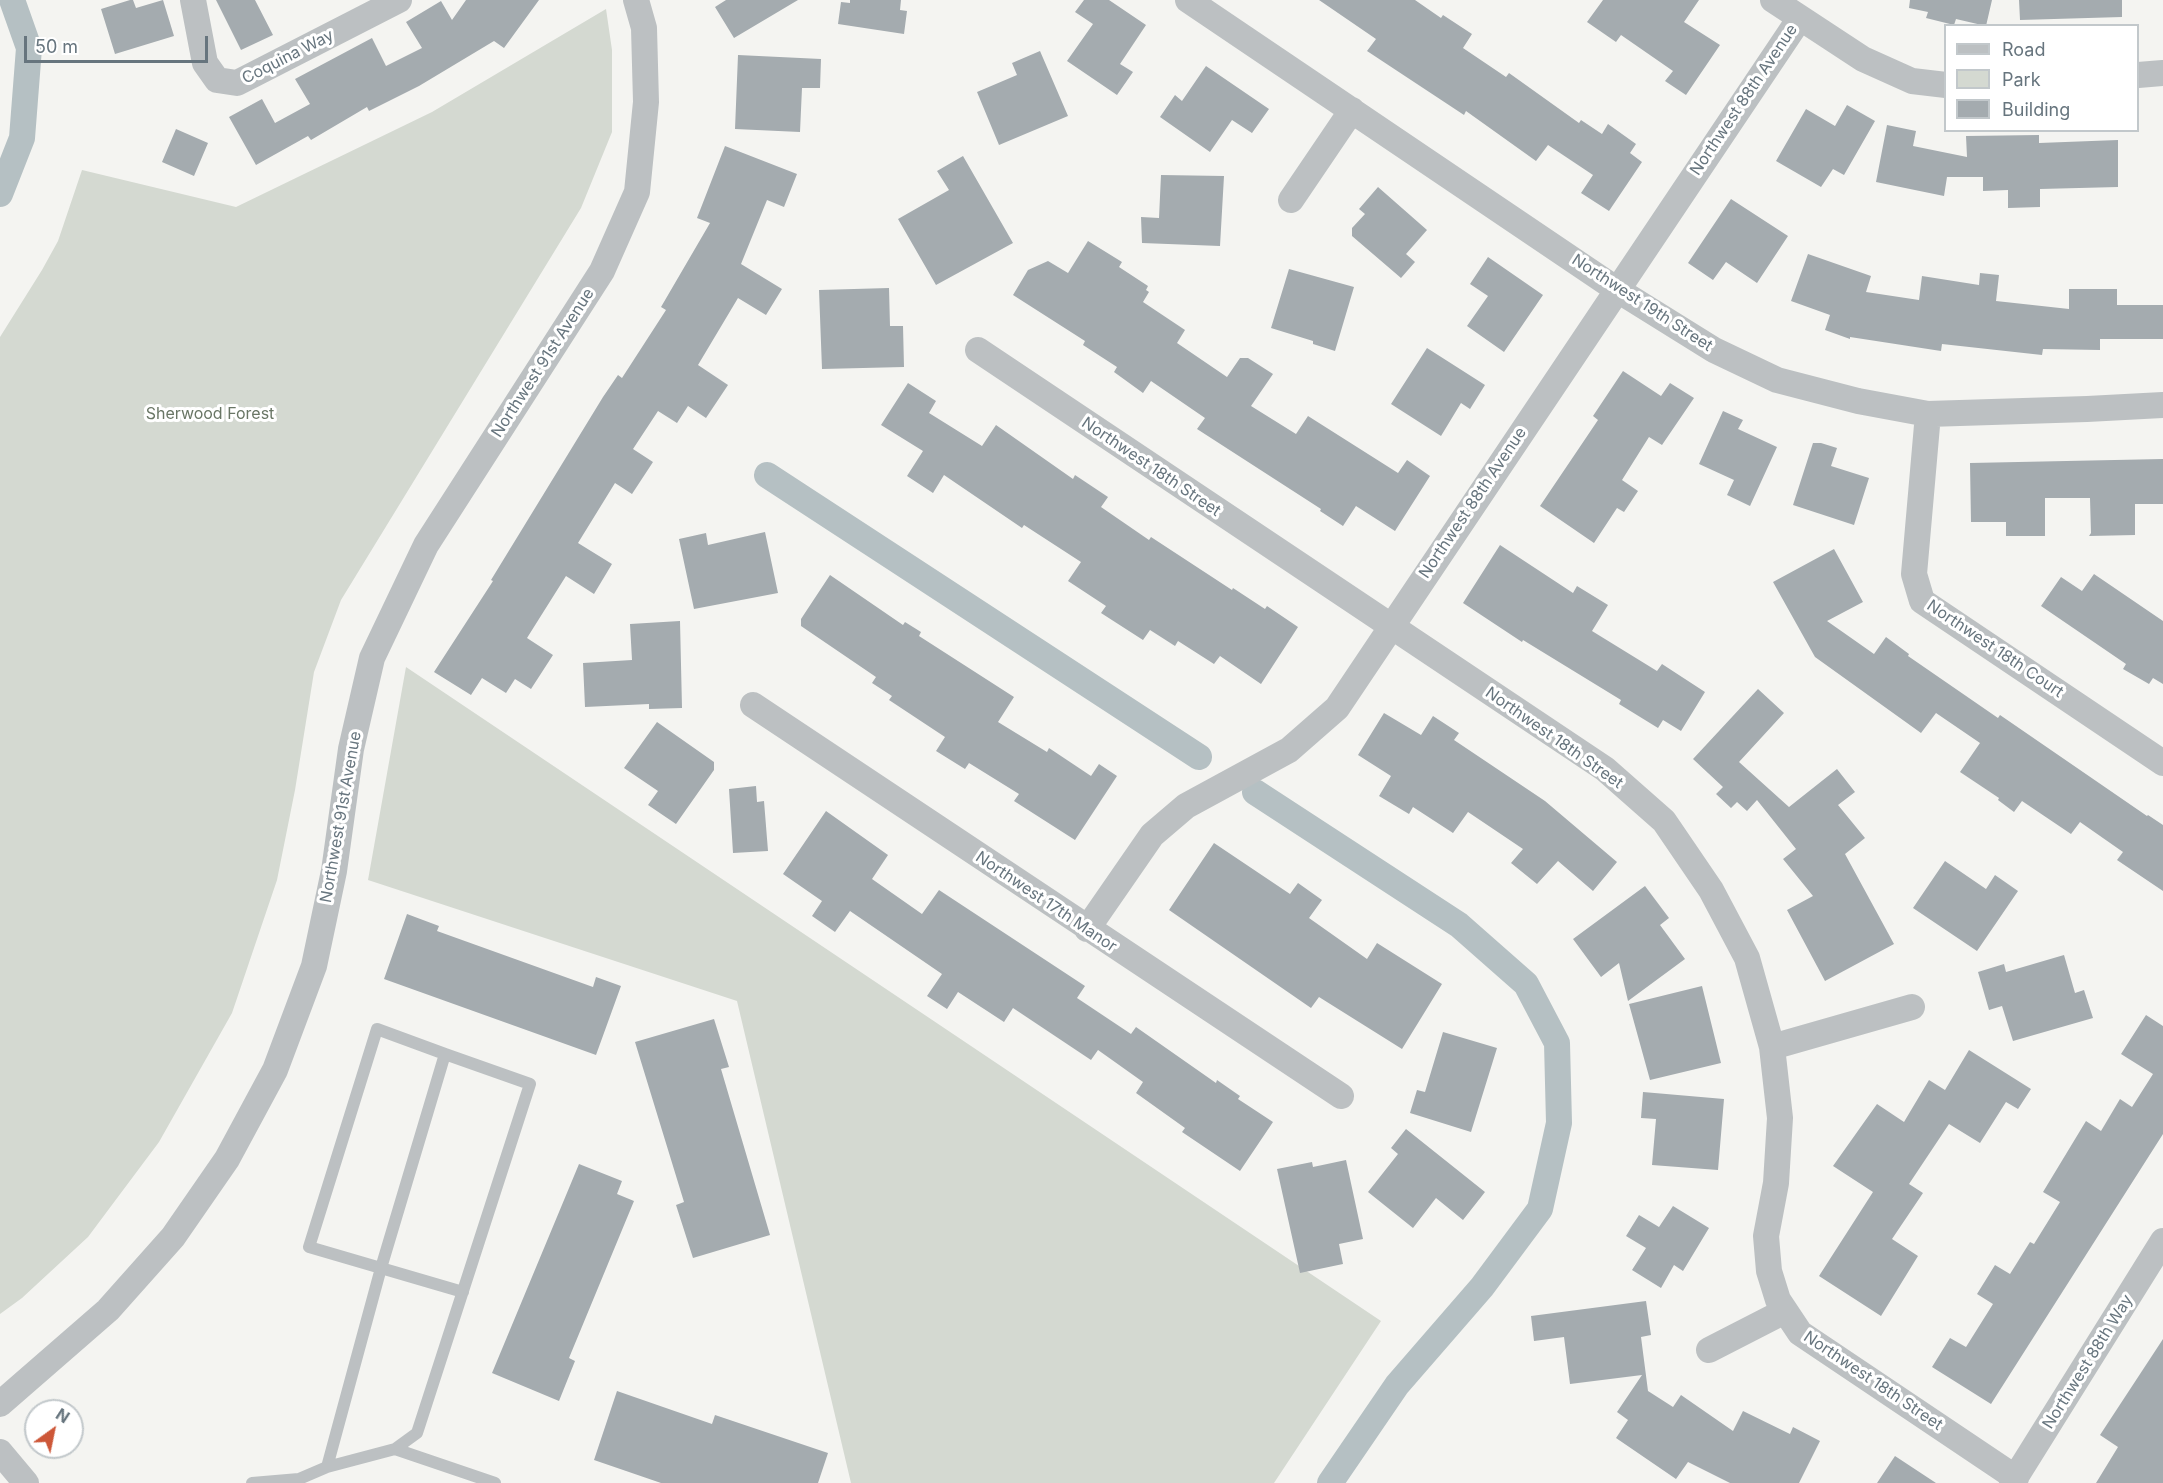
<!DOCTYPE html>
<style>
body{margin:0}
#map{position:relative;width:2163px;height:1483px;overflow:hidden;background:#f4f4f1;font-family:Inter,sans-serif}
canvas{display:block}
.legend{position:absolute;left:1944px;top:24px;width:195px;height:108px;box-sizing:border-box;background:#fff;border:2px solid #c2c8cb;margin:0;padding:8px 10px;list-style:none;font-size:18px;color:#67757e}
.legend li{display:flex;align-items:center;gap:12px;height:30px}
.legend b{width:30px;border:2px solid #c2c8cb}
.north{position:absolute;left:24px;top:1399px;width:60px;height:60px;box-sizing:border-box;background:#fff;border:2px solid #c2c8cb;border-radius:50%;rotate:33deg;font-size:16px;font-weight:700;line-height:24px;text-align:center;color:#67757e}
.north::after{content:'';display:block;margin:auto;width:21px;height:27px;background:#cd5738;clip-path:polygon(50% 0,100% 100%,50% 72%,0 100%)}
.scale{position:absolute;left:24px;top:36px;width:184px;height:27px;box-sizing:border-box;border:3px solid #67757e;border-top:0;padding-left:8px;font-size:18px;line-height:21px;white-space:nowrap;color:#67757e;-webkit-text-stroke:4px #fff;paint-order:stroke}
</style>
<div id="map">
<canvas width="2163" height="1483"></canvas>
<ul class="legend">
<li><b style="height:8px;background:#bcc0c2"></b>Road</li>
<li><b style="height:16px;background:#d4d9d1"></b>Park</li>
<li><b style="height:16px;background:#a4abaf"></b>Building</li>
</ul>
<div class="north">N</div>
<div class="scale">50 m</div>
</div>
<script>
const c = document.querySelector('canvas').getContext('2d');
c.lineJoin = 'round';
function paint(path, color) { c.fillStyle = color; c.fill(path, 'evenodd'); }
function strokePath(path, color, width, dash) { c.strokeStyle = color; c.lineWidth = width; c.lineCap = dash ? 'butt' : 'round'; c.setLineDash(dash || []); c.stroke(path); }
function write(font, color, halo, rows, align = 'center') {
  c.font = font + ' Inter,sans-serif'; c.lineWidth = 6; c.setLineDash([]); c.textBaseline = 'middle'; c.strokeStyle = halo; c.fillStyle = color; for (const [text, x, y, turn = 0] of rows) {
    c.save(); c.translate(x, y); c.rotate((+turn || 0) * Math.PI / 180); c.textAlign = isNaN(turn) ? turn : align; if (halo) c.strokeText(text, 0, 0); c.fillText(text, 0, 0); c.restore();
  }
}
const green = new Path2D(`
 M 606,9 L 612,50 L 612,132 L 581,208 L 341,600 L 314,672 L 295,790 L 277,880 L 232,1013 L 159,1142 L 88,1237 L 22,1298 L 0,1314 L 0,337 L 42,270 L 58,241 L 82,170 L 236,207 L 432,112 Z
 M 406,667 L 1381,1321 L 1274,1483 L 851,1483 L 737,1001 L 368,880 Z`);
const canal = new Path2D(`
 M 0,194 L 22,138 L 29,48 L 12,0
 M 767,475 L 1199,757
 M 1255,792 L 1459,925 L 1526,984 L 1557,1043 L 1559,1123 L 1540,1209 L 1482,1287 L 1397,1385 L 1330,1483`);
const building = new Path2D(`
 M 130,0 L 133,0 L 136,8 L 163,0 L 174,36 L 115,54 L 101,9 Z
 M 216,0 L 255,0 L 273,35 L 241,50 Z
 M 466,0 L 539,0 L 504,48 L 494,41 L 419,86 L 369,111 L 367,107 L 311,140 L 308,136 L 256,165 L 229,117 L 262,99 L 275,123 L 310,104 L 295,79 L 372,38 L 386,66 L 422,48 L 406,22 L 441,1 L 452,20 Z
 M 726,0 L 798,0 L 734,38 L 715,7 Z
 M 850,0 L 901,0 L 900,10 L 907,11 L 904,34 L 838,24 L 841,2 L 850,3 Z
 M 1084,0 L 1109,0 L 1146,25 L 1120,64 L 1133,72 L 1117,95 L 1067,61 L 1093,24 L 1075,12 Z
 M 1319,0 L 1415,0 L 1441,18 L 1443,15 L 1472,34 L 1463,48 L 1506,77 L 1509,73 L 1579,123 L 1581,120 L 1602,134 L 1608,124 L 1636,144 L 1630,153 L 1642,162 L 1609,211 L 1581,193 L 1593,175 L 1548,145 L 1536,161 L 1466,111 L 1464,115 L 1367,51 L 1376,39 Z
 M 1603,0 L 1699,0 L 1684,22 L 1720,45 L 1686,95 L 1665,81 L 1673,71 L 1621,35 L 1616,42 L 1587,22 Z
 M 1910,0 L 1992,0 L 1986,26 L 1956,19 L 1954,25 L 1926,18 L 1928,12 L 1909,8 Z
 M 2019,0 L 2122,0 L 2122,17 L 2020,20 Z
 M 1040,51 L 1068,116 L 999,145 L 977,92 L 1017,75 L 1012,63 Z
 M 738,55 L 821,59 L 820,88 L 802,88 L 800,132 L 735,129 Z
 M 1206,66 L 1269,109 L 1252,133 L 1232,120 L 1210,152 L 1160,117 L 1175,95 L 1182,101 Z
 M 1847,105 L 1875,121 L 1844,175 L 1833,169 L 1821,187 L 1776,161 L 1806,109 L 1835,126 Z
 M 1887,125 L 1916,131 L 1913,146 L 1967,157 L 1966,136 L 2039,135 L 2039,143 L 2118,140 L 2118,187 L 2040,189 L 2040,207 L 2008,208 L 2008,190 L 1983,191 L 1983,177 L 1947,177 L 1944,196 L 1876,182 Z
 M 176,129 L 208,143 L 194,176 L 162,162 Z
 M 725,146 L 797,174 L 784,207 L 767,200 L 741,264 L 782,289 L 766,315 L 738,298 L 698,365 L 728,385 L 706,418 L 688,406 L 677,423 L 658,411 L 633,449 L 653,462 L 632,494 L 615,483 L 578,543 L 612,564 L 594,594 L 566,576 L 527,638 L 553,655 L 531,689 L 515,679 L 506,693 L 482,678 L 471,695 L 434,672 L 493,581 L 491,580 L 603,397 L 618,375 L 622,378 L 666,310 L 661,307 L 710,223 L 697,218 Z
 M 963,156 L 1013,243 L 936,285 L 898,219 L 949,190 L 937,171 Z
 M 1161,175 L 1224,176 L 1220,246 L 1142,243 L 1141,217 L 1159,218 Z
 M 1378,187 L 1427,230 L 1406,254 L 1415,262 L 1401,278 L 1352,236 L 1352,228 L 1365,214 L 1359,209 Z
 M 1731,199 L 1788,236 L 1757,283 L 1726,262 L 1713,280 L 1688,263 Z
 M 1088,241 L 1122,262 L 1119,267 L 1148,286 L 1146,290 L 1149,292 L 1143,302 L 1185,330 L 1177,343 L 1227,377 L 1240,358 L 1248,358 L 1273,374 L 1251,406 L 1296,434 L 1308,416 L 1398,473 L 1407,460 L 1430,476 L 1395,531 L 1356,506 L 1343,526 L 1320,511 L 1321,509 L 1197,429 L 1205,418 L 1151,381 L 1143,393 L 1114,372 L 1117,367 L 1083,345 L 1085,341 L 1013,295 L 1028,270 L 1048,261 L 1068,273 Z
 M 1808,254 L 1871,276 L 1866,292 L 1919,300 L 1922,276 L 1979,285 L 1980,273 L 1999,275 L 1996,301 L 2069,309 L 2069,289 L 2117,289 L 2117,305 L 2163,305 L 2163,339 L 2100,339 L 2100,350 L 2043,349 L 2042,355 L 1942,344 L 1941,351 L 1850,337 L 1850,339 L 1825,330 L 1830,315 L 1791,301 Z
 M 1488,257 L 1543,295 L 1504,352 L 1467,326 L 1488,296 L 1470,284 Z
 M 1289,269 L 1354,287 L 1335,351 L 1313,344 L 1313,341 L 1271,328 Z
 M 889,288 L 890,326 L 903,326 L 904,367 L 822,369 L 819,290 Z
 M 1427,348 L 1485,385 L 1470,409 L 1461,403 L 1441,436 L 1391,404 Z
 M 1623,371 L 1661,396 L 1670,383 L 1694,398 L 1662,445 L 1649,437 L 1622,480 L 1638,491 L 1624,512 L 1617,508 L 1594,543 L 1540,506 L 1598,420 L 1593,416 Z
 M 908,383 L 936,401 L 929,413 L 982,446 L 996,425 L 1073,479 L 1075,475 L 1108,497 L 1101,507 L 1149,540 L 1151,537 L 1232,590 L 1233,588 L 1265,609 L 1267,606 L 1298,627 L 1261,684 L 1220,656 L 1214,664 L 1178,641 L 1175,646 L 1150,630 L 1143,640 L 1101,613 L 1106,606 L 1068,581 L 1081,562 L 1024,525 L 1022,528 L 944,475 L 933,493 L 907,476 L 923,451 L 881,425 Z
 M 1723,411 L 1743,420 L 1738,429 L 1777,447 L 1750,506 L 1727,495 L 1734,480 L 1699,464 Z
 M 1813,443 L 1821,443 L 1837,448 L 1831,466 L 1869,478 L 1854,525 L 1793,505 Z
 M 2163,459 L 2163,504 L 2135,504 L 2135,535 L 2089,536 L 2091,533 L 2090,498 L 2045,498 L 2045,536 L 2006,536 L 2006,522 L 1971,522 L 1970,463 Z
 M 765,532 L 778,593 L 694,609 L 679,539 L 706,533 L 708,545 Z
 M 1500,545 L 1573,593 L 1577,586 L 1608,605 L 1592,631 L 1657,671 L 1662,664 L 1705,692 L 1681,731 L 1663,720 L 1658,728 L 1619,704 L 1621,700 L 1523,640 L 1522,642 L 1463,603 Z
 M 1834,549 L 1863,602 L 1827,621 L 1874,654 L 1886,637 L 1909,654 L 1908,656 L 1998,718 L 2000,715 L 2147,816 L 2148,815 L 2163,825 L 2163,891 L 2117,860 L 2123,852 L 2080,822 L 2071,834 L 2022,801 L 2014,812 L 1998,800 L 1999,798 L 1960,772 L 1980,743 L 1936,713 L 1921,733 L 1815,657 L 1773,582 Z
 M 2094,574 L 2163,621 L 2163,684 L 2153,678 L 2149,684 L 2123,669 L 2126,664 L 2041,606 L 2061,577 L 2082,591 Z
 M 830,575 L 903,625 L 905,622 L 921,632 L 919,636 L 1014,697 L 998,722 L 1047,752 L 1049,748 L 1091,776 L 1099,764 L 1117,776 L 1075,840 L 1014,801 L 1019,794 L 969,763 L 965,769 L 936,751 L 945,737 L 889,700 L 892,696 L 872,683 L 876,677 L 801,626 L 801,619 Z
 M 680,621 L 682,708 L 649,709 L 649,704 L 585,707 L 583,663 L 632,660 L 630,624 Z
 M 1758,689 L 1784,713 L 1739,762 L 1789,807 L 1837,769 L 1855,792 L 1838,805 L 1865,838 L 1845,854 L 1894,944 L 1825,981 L 1787,910 L 1813,896 L 1783,859 L 1796,849 L 1757,800 L 1747,811 L 1737,802 L 1731,808 L 1716,794 L 1723,787 L 1693,759 Z
 M 1384,713 L 1421,735 L 1433,716 L 1459,733 L 1454,740 L 1545,801 L 1617,862 L 1593,891 L 1558,861 L 1537,884 L 1511,863 L 1523,849 L 1468,812 L 1453,833 L 1413,807 L 1409,814 L 1379,796 L 1391,776 L 1358,755 Z
 M 657,722 L 714,762 L 714,770 L 676,824 L 648,805 L 658,791 L 624,768 Z
 M 756,786 L 757,802 L 764,801 L 768,851 L 733,853 L 729,789 Z
 M 826,811 L 888,855 L 872,879 L 922,914 L 939,890 L 1085,986 L 1077,998 L 1131,1034 L 1136,1027 L 1216,1083 L 1217,1080 L 1240,1096 L 1238,1099 L 1273,1122 L 1240,1171 L 1182,1132 L 1185,1128 L 1136,1093 L 1143,1082 L 1098,1050 L 1091,1060 L 1013,1008 L 1004,1022 L 958,992 L 947,1009 L 927,996 L 942,974 L 850,911 L 835,932 L 812,916 L 822,901 L 783,874 Z
 M 1214,843 L 1290,894 L 1298,883 L 1322,900 L 1309,918 L 1367,959 L 1377,943 L 1442,984 L 1402,1049 L 1319,997 L 1311,1008 L 1169,910 Z
 M 1945,861 L 1986,889 L 1995,875 L 2018,891 L 1977,951 L 1913,908 Z
 M 1645,886 L 1669,918 L 1660,925 L 1685,959 L 1628,1001 L 1619,963 L 1601,977 L 1573,939 Z
 M 407,914 L 439,926 L 437,931 L 593,987 L 596,977 L 621,986 L 596,1055 L 384,979 Z
 M 2064,955 L 2075,993 L 2084,990 L 2093,1018 L 2013,1041 L 2002,1006 L 1989,1010 L 1978,972 L 2004,964 L 2006,972 Z
 M 1702,986 L 1721,1063 L 1650,1080 L 1629,1004 Z
 M 2146,1015 L 2163,1026 L 2163,1134 L 1991,1404 L 1932,1367 L 1950,1338 L 1966,1347 L 1993,1304 L 1977,1294 L 1995,1265 L 2010,1274 L 2030,1242 L 2034,1244 L 2060,1202 L 2043,1192 L 2086,1121 L 2101,1131 L 2120,1099 L 2132,1107 L 2153,1074 L 2121,1054 Z
 M 714,1019 L 729,1067 L 721,1069 L 770,1235 L 693,1258 L 676,1205 L 684,1202 L 635,1042 Z
 M 1443,1032 L 1497,1048 L 1471,1132 L 1410,1113 L 1417,1090 L 1425,1092 Z
 M 1969,1050 L 2031,1089 L 2018,1109 L 2006,1102 L 1980,1143 L 1949,1124 L 1909,1184 L 1923,1193 L 1892,1239 L 1918,1256 L 1881,1316 L 1819,1276 L 1873,1192 L 1833,1166 L 1877,1104 L 1904,1122 L 1929,1080 L 1945,1090 Z
 M 1643,1092 L 1724,1099 L 1718,1170 L 1652,1165 L 1656,1119 L 1641,1118 Z
 M 1406,1129 L 1485,1192 L 1463,1220 L 1436,1198 L 1413,1228 L 1368,1192 L 1398,1154 L 1391,1148 Z
 M 1346,1160 L 1363,1239 L 1339,1244 L 1343,1264 L 1300,1273 L 1277,1169 L 1312,1162 L 1313,1167 Z
 M 579,1164 L 622,1181 L 617,1194 L 634,1201 L 569,1358 L 575,1361 L 559,1401 L 492,1373 Z
 M 1673,1206 L 1709,1228 L 1683,1271 L 1674,1265 L 1661,1288 L 1632,1270 L 1646,1248 L 1626,1236 L 1639,1215 L 1659,1227 Z
 M 1646,1301 L 1651,1335 L 1641,1337 L 1648,1391 L 1673,1407 L 1681,1395 L 1733,1431 L 1743,1411 L 1790,1434 L 1793,1427 L 1820,1441 L 1799,1483 L 1730,1483 L 1688,1462 L 1676,1479 L 1616,1438 L 1628,1420 L 1617,1412 L 1642,1375 L 1570,1384 L 1564,1337 L 1534,1341 L 1531,1316 Z
 M 2163,1339 L 2163,1483 L 2096,1483 L 2118,1447 L 2100,1435 Z
 M 617,1391 L 712,1424 L 715,1415 L 828,1453 L 818,1483 L 661,1483 L 594,1460 Z
 M 1895,1456 L 1936,1483 L 1877,1483 Z`);
const lane = new Path2D(`
 M 395,1449 L 495,1483
 M 327,1467 L 395,1449 L 417,1433 L 530,1084 L 445,1054
 M 252,1483 L 299,1479 L 327,1467 L 381,1268 L 445,1054 L 377,1029 L 309,1247 L 463,1292`);
const street = new Path2D(`
 M 193,0 L 205,63 L 217,80 L 237,83 L 399,0
 M 1188,0 L 1616,289 L 1714,350 L 1777,380 L 1858,401 L 1928,414 L 2087,409 L 2163,405
 M 1773,0 L 1863,59 L 1912,81 L 1946,85
 M 2138,75 L 2163,73
 M 1291,200 L 1352,110
 M 978,350 L 1605,769 L 1664,821 L 1711,890 L 1747,958 L 1772,1047 L 1780,1118 L 1776,1183 L 1766,1236 L 1769,1271 L 1778,1300 L 1800,1333 L 2016,1478
 M 1928,414 L 1914,574 L 1922,601 L 2163,763
 M 753,705 L 1341,1096
 M 1087,929 L 1152,835 L 1186,806 L 1289,750 L 1337,708 L 1800,18
 M 1772,1047 L 1912,1007
 M 1709,1350 L 1785,1311
 M 0,1404 L 108,1310 L 173,1237 L 227,1159 L 275,1070 L 314,966 L 334,871 L 351,749 L 372,658 L 426,545 L 602,271 L 637,192 L 646,102 L 644,28 L 636,0
 M 0,1452 L 26,1483
 M 2012,1483 L 2163,1241`);
const streetNames = [
 ["Coquina Way",288,57,-27],
 ["Northwest 88th Avenue",1744,100,-56],
 ["Northwest 19th Street",1642,303,33],
 ["Northwest 91st Avenue",543,363,-57],
 ["Northwest 18th Street",1151,467,34],
 ["Northwest 88th Avenue",1473,503,-56],
 ["Northwest 18th Court",1995,649,34],
 ["Northwest 18th Street",1554,738,35],
 ["Northwest 91st Avenue",341,817,-80],
 ["Northwest 17th Manor",1046,902,34],
 ["Northwest 88th Way",2088,1362,-58],
 ["Northwest 18th Street",1873,1381,34]
];
const parkNames = [
 ["Sherwood Forest",210,414]
];
paint(green, '#d4d9d1');
strokePath(canal, '#b5c0c3', 26);
paint(building, '#a4abaf');
strokePath(lane, '#bcc0c2', 12);
strokePath(street, '#bcc0c2', 26);
write('16px', '#67757e', '#fff', streetNames);
write('16px', '#697665', '#fff', parkNames);
</script>
